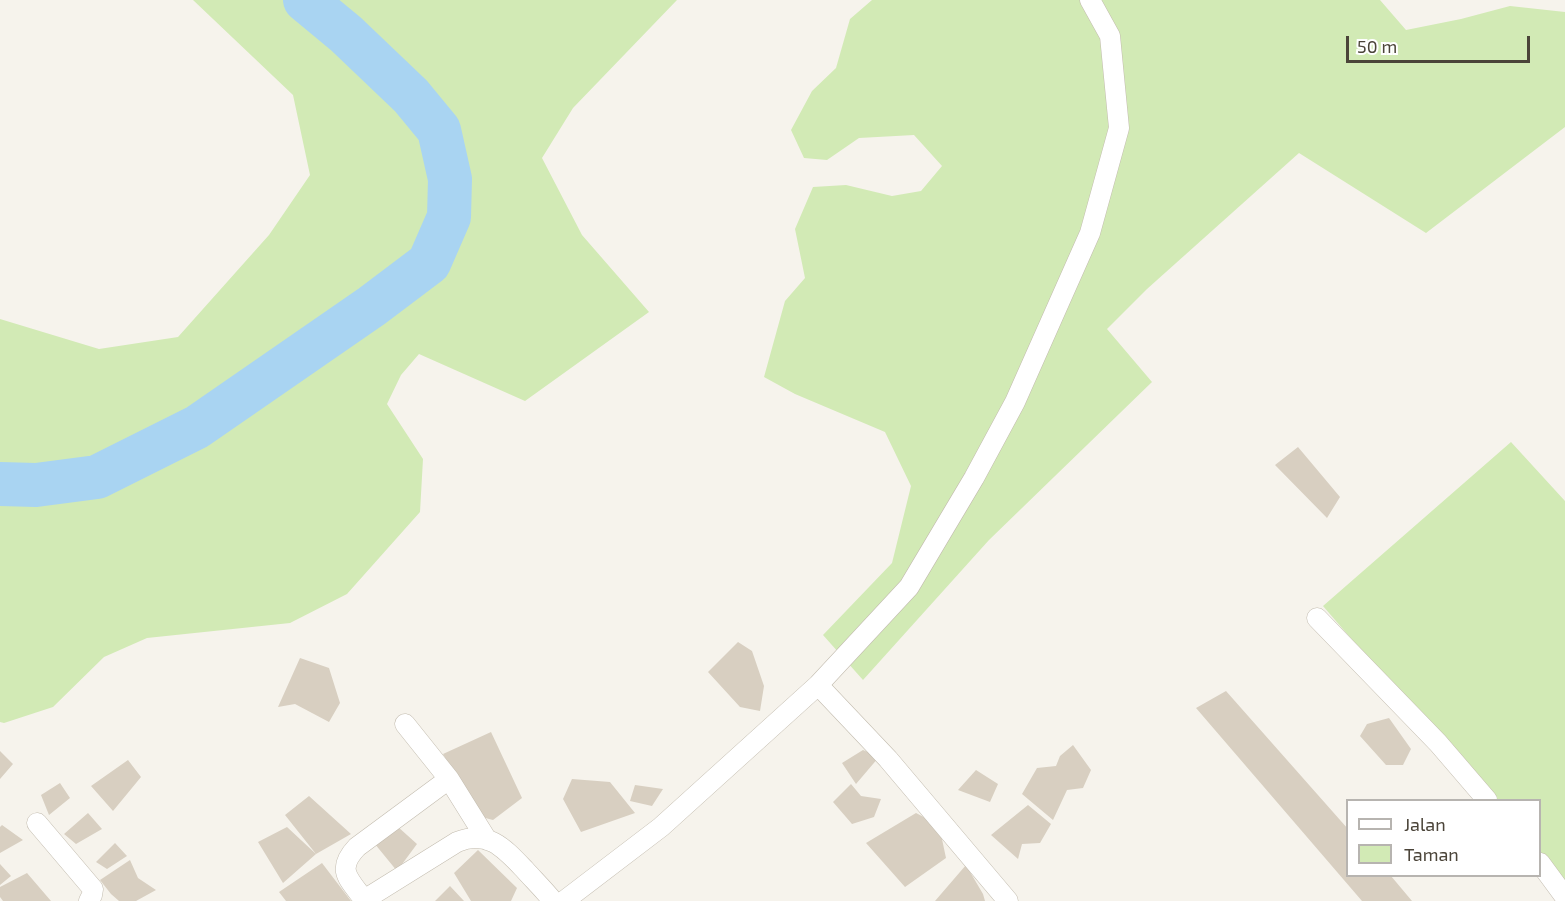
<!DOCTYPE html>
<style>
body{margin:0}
#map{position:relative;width:1565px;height:901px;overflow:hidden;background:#f6f3ec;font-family:"Exo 2",sans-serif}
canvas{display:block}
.legend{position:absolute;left:1346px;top:799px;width:195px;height:78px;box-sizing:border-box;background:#fff;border:2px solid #b7b4b0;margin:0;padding:8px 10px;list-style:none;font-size:18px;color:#4b4439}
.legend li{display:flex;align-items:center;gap:12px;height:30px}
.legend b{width:30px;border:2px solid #b7b4b0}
.scale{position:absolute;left:1346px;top:36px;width:184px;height:27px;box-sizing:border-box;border:3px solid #4b4439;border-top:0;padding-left:8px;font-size:18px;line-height:21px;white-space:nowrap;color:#4b4439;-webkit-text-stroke:4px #fff;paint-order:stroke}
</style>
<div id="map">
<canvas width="1565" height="901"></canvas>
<ul class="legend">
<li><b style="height:8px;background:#fff"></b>Jalan</li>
<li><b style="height:16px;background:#d2eab5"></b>Taman</li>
</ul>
<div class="scale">50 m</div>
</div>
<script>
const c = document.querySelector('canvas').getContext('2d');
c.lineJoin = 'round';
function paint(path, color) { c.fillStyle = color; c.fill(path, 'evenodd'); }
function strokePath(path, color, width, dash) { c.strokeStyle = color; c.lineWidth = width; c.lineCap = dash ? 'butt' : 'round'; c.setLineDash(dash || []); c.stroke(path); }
const green = new Path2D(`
 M 193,0 L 677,0 L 573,108 L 542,158 L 582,235 L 649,312 L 525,401 L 419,354 L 401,375 L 387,404 L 423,459 L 420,512 L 347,594 L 290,623 L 147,638 L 104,657 L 53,707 L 4,723 L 0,722 L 0,319 L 99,349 L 178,337 L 269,235 L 310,175 L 293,95 Z
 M 872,0 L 1380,0 L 1406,30 L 1461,19 L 1510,6 L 1565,12 L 1565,127 L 1426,233 L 1299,153 L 1147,289 L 1107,329 L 1152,382 L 989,540 L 863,680 L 823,635 L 892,563 L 911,486 L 885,432 L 795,394 L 764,377 L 785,301 L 805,278 L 795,229 L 813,187 L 846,185 L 892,196 L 921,191 L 942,166 L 914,135 L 859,138 L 827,160 L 804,158 L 791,130 L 812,91 L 836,68 L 850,19 Z
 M 1511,442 L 1565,501 L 1565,888 L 1540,858 L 1540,800 L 1490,800 L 1323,606 Z`);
const river = new Path2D(`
 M 0,484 L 36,485 L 97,477 L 197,427 L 372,306 L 429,263 L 449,217 L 450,179 L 439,130 L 411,96 L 346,34 L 305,0`);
const building = new Path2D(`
 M 1298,447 L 1340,497 L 1327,518 L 1275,465 Z
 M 738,642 L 752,651 L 764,686 L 760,711 L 740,707 L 708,672 Z
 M 300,658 L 329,668 L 340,703 L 329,722 L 295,704 L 278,707 Z
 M 1226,691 L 1348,829 L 1348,876 L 1391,876 L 1412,901 L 1362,901 L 1196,708 Z
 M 1389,718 L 1411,749 L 1403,765 L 1386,765 L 1360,736 L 1367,724 Z
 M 491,732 L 522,798 L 493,820 L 478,816 L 443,754 Z
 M 1073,745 L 1091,770 L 1083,788 L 1067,790 L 1053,820 L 1022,794 L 1037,768 L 1056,766 L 1060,756 Z
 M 863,750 L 879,757 L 856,784 L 842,763 Z
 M 0,751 L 13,764 L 0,779 Z
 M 128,760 L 141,777 L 113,811 L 91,786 Z
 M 976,770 L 998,784 L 990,802 L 958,790 Z
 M 572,779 L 610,782 L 635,813 L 581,832 L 563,799 Z
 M 60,783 L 70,798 L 49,815 L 41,795 Z
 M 851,784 L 861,796 L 881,799 L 874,817 L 852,824 L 833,802 Z
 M 635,785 L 663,789 L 652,806 L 630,801 Z
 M 309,796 L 351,834 L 316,854 L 285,815 Z
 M 1028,805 L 1051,824 L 1040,843 L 1022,844 L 1018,859 L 991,835 Z
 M 88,813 L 102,829 L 76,844 L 64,834 Z
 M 916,813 L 939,825 L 946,858 L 905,887 L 866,843 Z
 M 387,817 L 417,844 L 397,871 L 370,838 Z
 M 2,825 L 23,840 L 0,853 L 0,827 Z
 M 287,827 L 316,854 L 283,883 L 258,842 Z
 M 115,843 L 127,856 L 107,869 L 96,862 Z
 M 478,850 L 517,888 L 511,901 L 471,901 L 454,873 Z
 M 130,860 L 138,878 L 156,890 L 136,901 L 119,901 L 111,894 L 100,880 Z
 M 322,863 L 351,901 L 286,901 L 279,892 Z
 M 0,864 L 11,876 L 0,885 Z
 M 966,865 L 983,894 L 985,901 L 935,901 Z
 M 27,873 L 51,901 L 3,901 L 0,897 L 0,887 Z
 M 450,886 L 464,901 L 435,901 Z`);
const street = new Path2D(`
 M 1317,618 L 1438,743 L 1487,800
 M 818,685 L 888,759 L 1008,901
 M 405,724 L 449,779 L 487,840
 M 37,823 L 93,889 L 92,895 L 89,901
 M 1540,863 L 1565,897
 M 364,900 L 457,842 C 488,829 505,849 525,870 C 534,880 544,890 553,901
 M 365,901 C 349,879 335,870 357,847 L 449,779
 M 564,901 L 661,827 L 818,685 L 909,587 L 974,478 L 1015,402 L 1090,233 L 1119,128 L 1110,36 L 1090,0`);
paint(green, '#d2eab5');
strokePath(river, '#a9d4f2', 44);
paint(building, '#d8cfc1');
strokePath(street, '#c2bbae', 21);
strokePath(street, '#fff', 20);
</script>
